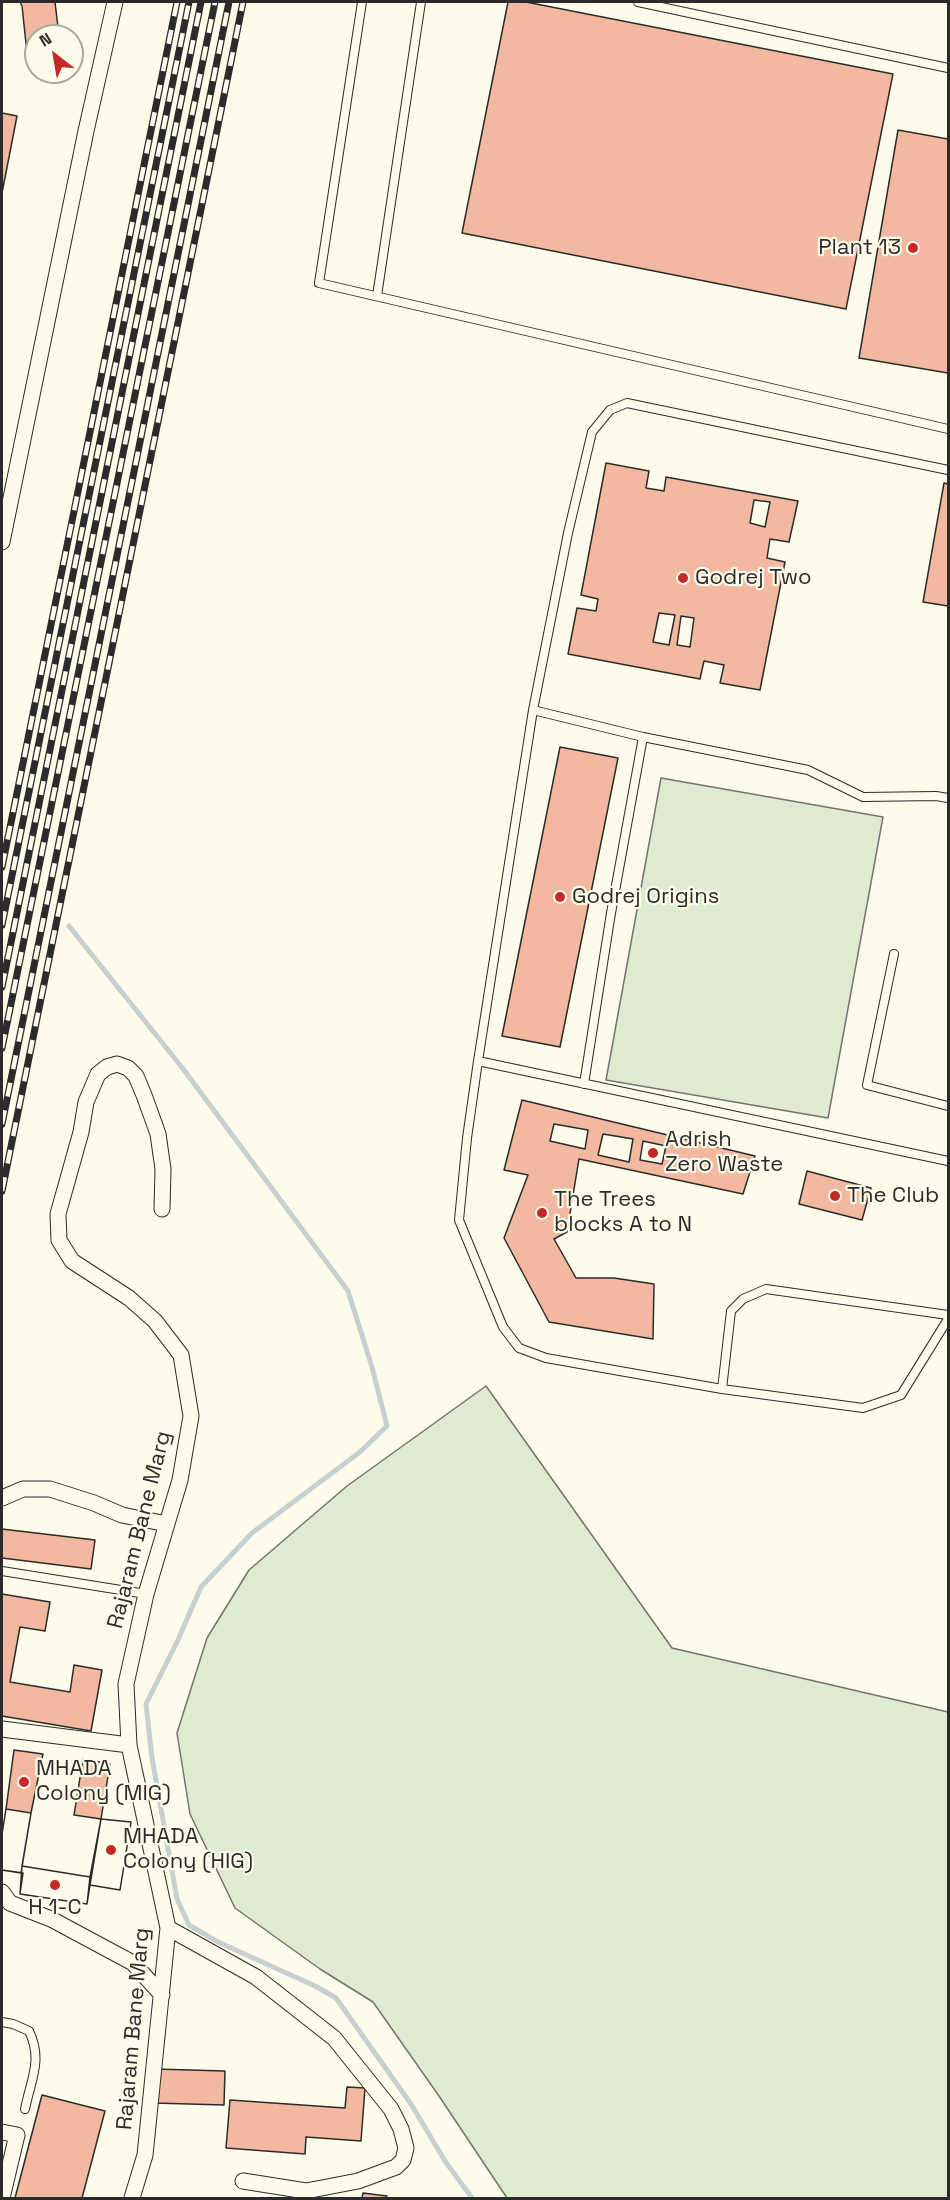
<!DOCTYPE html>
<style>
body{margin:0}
#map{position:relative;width:950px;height:2200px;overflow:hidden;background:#fdfbea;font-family:"Space Grotesk",sans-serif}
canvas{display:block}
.frame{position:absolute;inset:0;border:3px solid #2b2b2b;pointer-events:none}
.north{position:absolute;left:24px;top:24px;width:60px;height:60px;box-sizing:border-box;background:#fdfbea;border:2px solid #a9a89e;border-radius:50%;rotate:329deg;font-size:16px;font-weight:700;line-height:24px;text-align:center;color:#2b2b2b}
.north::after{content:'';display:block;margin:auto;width:21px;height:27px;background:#c62828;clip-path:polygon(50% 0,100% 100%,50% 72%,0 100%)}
</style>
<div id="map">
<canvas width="950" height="2200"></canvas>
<div class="frame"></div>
<div class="north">N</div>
</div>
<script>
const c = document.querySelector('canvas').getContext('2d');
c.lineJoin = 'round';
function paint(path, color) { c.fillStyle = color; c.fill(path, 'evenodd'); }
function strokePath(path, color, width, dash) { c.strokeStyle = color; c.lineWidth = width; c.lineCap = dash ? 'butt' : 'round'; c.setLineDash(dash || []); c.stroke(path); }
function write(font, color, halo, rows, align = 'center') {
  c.font = font + ' "Space Grotesk",sans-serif'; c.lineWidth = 4.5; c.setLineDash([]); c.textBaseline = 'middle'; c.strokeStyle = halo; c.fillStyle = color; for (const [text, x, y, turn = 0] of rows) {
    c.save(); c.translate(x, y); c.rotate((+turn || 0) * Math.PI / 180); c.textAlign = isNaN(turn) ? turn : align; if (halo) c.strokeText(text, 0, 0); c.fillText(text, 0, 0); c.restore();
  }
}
const green = new Path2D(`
 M 661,778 L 883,817 L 828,1118 L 606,1080 Z
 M 486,1386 L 672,1648 L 948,1712 L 948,2198 L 507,2198 L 439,2096 L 373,2002 L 320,1969 L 235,1908 L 190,1814 L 177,1733 L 207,1638 L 249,1570 L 347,1486 Z`);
const stream = new Path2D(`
 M 69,926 L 184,1070 L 348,1291 L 372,1367 L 387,1426 L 360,1452 L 252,1533 L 201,1587 L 178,1640 L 146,1704 L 152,1758 L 177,1899 L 189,1925 L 218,1942 L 315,1986 L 336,1998 L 411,2104 L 445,2161 L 472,2198`);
const building = new Path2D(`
 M 20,2 L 55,2 L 59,36 L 36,36 L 36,61 L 28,62 L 22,6 Z
 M 508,2 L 526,2 L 893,74 L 846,309 L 462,233 Z
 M 2,113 L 17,116 L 2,193 Z
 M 898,130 L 948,139 L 948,373 L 859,358 Z
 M 606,463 L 649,471 L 646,488 L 664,491 L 666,477 L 798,501 L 789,542 L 770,539 L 767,558 L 785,562 L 760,690 L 720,683 L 724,665 L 704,661 L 700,679 L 568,654 L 577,608 L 596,611 L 598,599 L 581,595 Z
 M 944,483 L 948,484 L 948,606 L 923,602 Z
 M 754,500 L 770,502 L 765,527 L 750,523 Z
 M 659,613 L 675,615 L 669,645 L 653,642 Z
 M 681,616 L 694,618 L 690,647 L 677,645 Z
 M 560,747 L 618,758 L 560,1047 L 502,1036 Z
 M 522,1100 L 755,1156 L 743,1194 L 579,1159 L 567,1232 L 554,1239 L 576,1278 L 614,1278 L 654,1284 L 653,1339 L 549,1322 L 504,1238 L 528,1175 L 504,1170 Z
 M 554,1124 L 588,1130 L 585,1149 L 550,1141 Z
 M 603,1134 L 633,1139 L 629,1162 L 598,1155 Z
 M 643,1141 L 666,1146 L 662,1164 L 640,1160 Z
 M 807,1171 L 871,1188 L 862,1220 L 799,1204 Z
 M 2,1529 L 95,1540 L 91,1569 L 2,1558 Z
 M 2,1594 L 50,1602 L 45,1631 L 20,1627 L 10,1682 L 70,1692 L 74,1665 L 102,1670 L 91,1731 L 2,1716 Z
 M 14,1750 L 43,1754 L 31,1813 L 6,1809 Z
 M 83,1759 L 110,1764 L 101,1819 L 74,1815 Z
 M 6,1809 L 31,1813 L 22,1866 L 90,1877 L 101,1819 L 131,1822 L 120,1890 L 90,1885 L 87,1904 L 20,1894 L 23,1873 L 2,1870 L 2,1834 Z
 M 6,1809 L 31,1813 L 21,1873 L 2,1870 L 2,1834 Z
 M 101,1819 L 131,1822 L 120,1890 L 90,1885 Z
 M 22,1866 L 90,1877 L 87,1904 L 20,1894 Z
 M 155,2069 L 225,2071 L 224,2105 L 154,2103 Z
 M 347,2087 L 365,2088 L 361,2141 L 306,2137 L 305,2154 L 226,2148 L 230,2100 L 345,2108 Z
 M 42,2095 L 105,2111 L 82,2198 L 15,2198 Z
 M 363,2193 L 387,2196 L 386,2198 L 362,2198 Z`);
const service = new Path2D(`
 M 362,2 L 319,283 L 948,429
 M 638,2 L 948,68
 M 377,296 L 421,2
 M 533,710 L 643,737 L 808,770 L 863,797 L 936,796 L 948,798
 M 894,954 L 867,1085 L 948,1106
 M 478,1061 L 533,710 L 568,533 L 592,432 L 610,410 L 627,403 L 948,470
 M 584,1084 L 611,913 L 643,737
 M 948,1161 L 478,1061 L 467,1138 L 459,1220 L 503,1327 L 519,1348 L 546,1358 L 722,1389 L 863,1408 L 901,1395 L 948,1319
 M 722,1389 L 731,1311 L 743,1299 L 766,1289 L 948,1315
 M 2,1571 L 146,1594
 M 2,2022 L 13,2024 L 29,2031 C 43,2060 31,2079 25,2109`);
const minor = new Path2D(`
 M 2,542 L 86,131 L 115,2
 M 2,1498 L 23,1489 L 50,1489 L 94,1503 L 122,1515 L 167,1524
 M 2,1729 L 129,1745
 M 2,1892 L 10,1903 L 51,1919 L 133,1963 L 162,1995
 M 168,1928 L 256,1977 L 334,2038 L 391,2109 L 401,2129 L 406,2148 L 403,2160 L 396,2167 L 358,2181 L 306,2191 L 243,2181
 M 2,2132 L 17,2135 L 2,2198
 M 132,2198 L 145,2155 L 168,1928 L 129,1745 L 126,1684 L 146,1594 L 180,1480 L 191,1416 L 181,1355 L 155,1321 L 129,1298 L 72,1261 L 59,1240 L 58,1214 L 81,1132 L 86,1102 L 98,1074 L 107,1067 L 117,1064 L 128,1068 L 136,1076 L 144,1095 L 158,1134 L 163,1169 L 162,1209`);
const rail = new Path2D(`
 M 2,867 L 177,2
 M 2,925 L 189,2
 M 2,987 L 201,2
 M 2,1048 L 215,2
 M 2,1124 L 229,2
 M 2,1191 L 243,2`);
const markers = [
 [913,248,6,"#c62828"],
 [683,578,6,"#c62828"],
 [560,897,6,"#c62828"],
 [653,1153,6,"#c62828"],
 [835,1196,6,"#c62828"],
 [542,1213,6,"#c62828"],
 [24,1782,6,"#c62828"],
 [111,1850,6,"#c62828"],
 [55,1885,6,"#c62828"]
];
const poiNames = [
 ["Plant 13",901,248,"right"],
 ["Godrej Two",695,578],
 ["Godrej Origins",572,897],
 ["Adrish",665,1140],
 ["Zero Waste",665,1165],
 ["The Club",847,1196],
 ["The Trees",554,1200],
 ["blocks A to N",554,1225],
 ["MHADA",36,1769],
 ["Colony (MIG)",36,1794],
 ["MHADA",123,1837],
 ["Colony (HIG)",123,1862],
 ["H 1-C",55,1908,"center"]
];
const streetNames = [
 ["Rajaram Bane Marg",140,1530,-76],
 ["Rajaram Bane Marg",134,2029,-85]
];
paint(green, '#deebd1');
strokePath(green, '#74746e', 1.5);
strokePath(stream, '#c7d0d0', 5);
paint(building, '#f2b8a0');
strokePath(building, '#2b2b2b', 1.5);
strokePath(service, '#2b2b2b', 10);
strokePath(minor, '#2b2b2b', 17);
strokePath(service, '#fdfbea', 8);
strokePath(minor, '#fdfbea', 15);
strokePath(rail, '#2b2b2b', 7);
strokePath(rail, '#fdfbea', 4.5, [14]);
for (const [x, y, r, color] of markers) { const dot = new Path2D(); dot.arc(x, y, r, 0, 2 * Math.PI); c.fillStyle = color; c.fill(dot); strokePath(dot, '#fdfbea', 2); }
write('22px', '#2b2b2b', '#fdfbea', poiNames, 'left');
write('22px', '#2b2b2b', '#fdfbea', streetNames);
</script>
